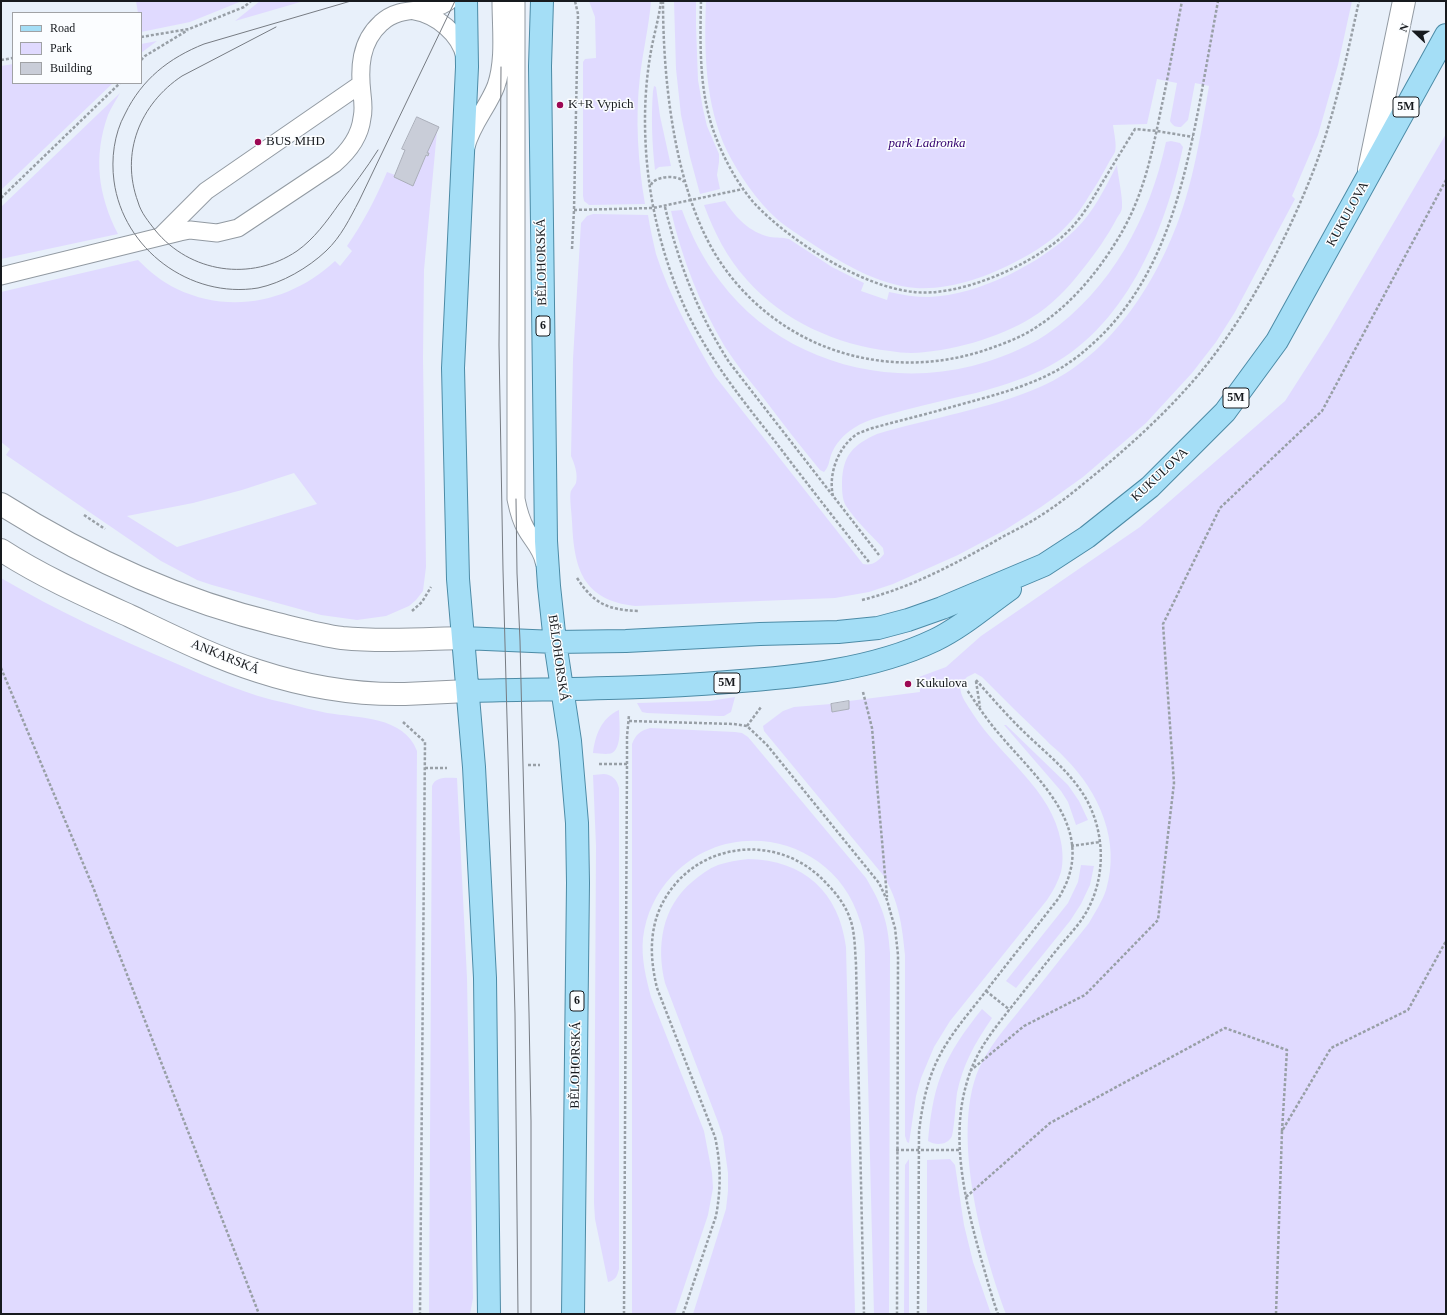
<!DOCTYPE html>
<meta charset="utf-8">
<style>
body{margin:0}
#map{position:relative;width:1447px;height:1315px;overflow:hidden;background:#e8f0fa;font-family:Georgia,serif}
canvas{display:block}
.frame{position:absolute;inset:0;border:2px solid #171a1e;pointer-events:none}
.legend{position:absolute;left:12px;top:12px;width:130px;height:72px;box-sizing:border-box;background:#fbfdff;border:1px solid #a0a2a5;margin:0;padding:5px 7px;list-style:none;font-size:12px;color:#171a1e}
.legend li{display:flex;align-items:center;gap:8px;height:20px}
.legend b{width:20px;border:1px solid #a0a2a5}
.north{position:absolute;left:1395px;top:12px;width:40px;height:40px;-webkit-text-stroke:3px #fbfdff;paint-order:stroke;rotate:292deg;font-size:11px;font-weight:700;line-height:16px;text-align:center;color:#171a1e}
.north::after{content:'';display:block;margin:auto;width:14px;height:18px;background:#171a1e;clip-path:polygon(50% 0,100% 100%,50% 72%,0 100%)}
</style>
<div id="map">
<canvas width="1447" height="1315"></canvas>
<div class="frame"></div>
<ul class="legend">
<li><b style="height:5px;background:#a4def6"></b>Road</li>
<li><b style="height:11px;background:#e0daff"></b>Park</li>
<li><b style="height:11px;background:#c9cdd8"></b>Building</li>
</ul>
<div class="north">N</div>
</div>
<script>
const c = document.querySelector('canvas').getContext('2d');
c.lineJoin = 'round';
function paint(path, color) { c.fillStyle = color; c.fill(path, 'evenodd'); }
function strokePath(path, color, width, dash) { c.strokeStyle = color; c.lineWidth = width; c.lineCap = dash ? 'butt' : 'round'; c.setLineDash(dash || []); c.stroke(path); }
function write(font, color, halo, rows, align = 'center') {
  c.font = font + ' Georgia,serif'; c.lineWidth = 3; c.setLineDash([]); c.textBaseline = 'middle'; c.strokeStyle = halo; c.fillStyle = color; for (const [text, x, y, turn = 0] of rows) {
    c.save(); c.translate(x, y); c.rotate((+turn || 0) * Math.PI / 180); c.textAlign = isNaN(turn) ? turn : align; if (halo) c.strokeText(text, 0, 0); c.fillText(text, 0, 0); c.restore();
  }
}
const green = new Path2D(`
 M 136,1 L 242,1 L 190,22 L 141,32 L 141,13 L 138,13 Z
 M 260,1 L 304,1 L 235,21 Z
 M 589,1 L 651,1 C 649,26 643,51 640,76 C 635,118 638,163 645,204 L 589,205 L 584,201 L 583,196 L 583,62 L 585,59 L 596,58 L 595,17 Z
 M 674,1 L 696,1 L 696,25 L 698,80 L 703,109 L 707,126 L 719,154 L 719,162 L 717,175 L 720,189 L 700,194 L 690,157 L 681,115 L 676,69 Z
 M 706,1 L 1352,1 L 1338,65 L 1318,135 L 1292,196 L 1295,199 L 1235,312 L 1216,342 L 1192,373 L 1146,423 L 1083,477 L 1041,507 L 1005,530 L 958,555 L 893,584 L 869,592 L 835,598 L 635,606 C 582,600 574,568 572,521 C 572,515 569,496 571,491 C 572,488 575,486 576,483 C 578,474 575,465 571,456 L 573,359 L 581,223 L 587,216 L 593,214 L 648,215 C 650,228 653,241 656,254 C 670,297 692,337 715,376 L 863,564 C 873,566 878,561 884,554 L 883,548 C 871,535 856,521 846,506 C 842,499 842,490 842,482 C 843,455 853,445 877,434 C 931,418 989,409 1040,387 C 1112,356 1161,277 1184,204 C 1196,166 1202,126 1209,86 L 1195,83 L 1188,120 L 1181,127 C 1175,127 1173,126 1170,121 L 1177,83 L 1157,79 L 1147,124 L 1113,125 C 1114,133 1117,145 1115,152 C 1113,156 1110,160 1108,164 C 1102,175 1096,186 1089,196 C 1071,227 1048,245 1017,261 C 987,277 950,290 916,288 C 877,285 840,262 808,241 C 798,234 787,228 777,219 C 757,201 739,175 727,151 C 705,104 704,52 706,1 Z
 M 157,41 L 141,53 L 141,44 Z
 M 13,64 L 13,83 L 113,83 L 1,190 L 1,66 Z
 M 654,86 L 656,87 L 660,116 L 671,166 L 659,167 L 655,170 C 652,143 651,117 653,91 Z
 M 120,93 C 116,100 111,108 108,115 C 93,157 98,195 118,234 L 1,259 L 1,207 Z
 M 437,131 L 424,270 L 423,358 L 426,567 L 423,591 L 416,600 L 409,606 L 386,616 L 357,620 L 321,615 L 212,585 L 197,580 L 161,561 L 6,455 L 10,449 L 1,442 L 1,292 L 138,260 C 149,271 162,282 177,289 C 232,315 292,301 335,261 L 340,266 L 352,251 L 347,246 C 363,223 376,198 387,172 L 395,175 L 394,177 L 413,185 L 426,155 L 428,156 L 429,154 L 427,153 ZM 294,473 L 317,504 L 177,547 L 127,516 L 193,503 L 242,490 Z
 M 1446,134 L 1446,1314 L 1006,1314 C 982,1249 948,1127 982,1062 C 994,1040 1011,1021 1027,1001 C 1048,975 1068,949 1089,923 C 1095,912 1102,902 1106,890 C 1121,841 1099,792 1065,758 C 1059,751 1051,746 1045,739 C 1024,719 1003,698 982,677 L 975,673 L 967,677 L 960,685 C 960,697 967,704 973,714 C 1001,758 1052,789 1061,842 C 1063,852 1063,863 1061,872 C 1058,882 1053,891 1047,900 L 950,1021 L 934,1047 L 921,1078 L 916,1096 L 909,1143 L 907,1142 L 905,1136 L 905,955 C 902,925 899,901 883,875 L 764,731 L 763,726 L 783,711 L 794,707 L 831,704 L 833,712 L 849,709 L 849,701 L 920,692 L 919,677 L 946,667 L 981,636 L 1140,527 L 1285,401 L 1328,334 Z
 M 1171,141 L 1180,143 L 1183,147 C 1165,232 1125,330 1042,370 C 1021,380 998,387 976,393 C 952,398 929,404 905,410 C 888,415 869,418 854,428 C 844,434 835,444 831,455 C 829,461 829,467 824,472 L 820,470 C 800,446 781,421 762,396 C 749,380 736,364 725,347 C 700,305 682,259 671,211 L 682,210 C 691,235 703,259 720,281 C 777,358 881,389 972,366 C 998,359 1025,349 1047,334 C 1111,290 1150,217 1166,142 Z
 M 1117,165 C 1118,176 1123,198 1122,207 C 1122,211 1119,215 1117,218 C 1107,237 1095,254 1082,270 C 1068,288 1051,306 1031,318 C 999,338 949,352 911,353 C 904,353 897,352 890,351 C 837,345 783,321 747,280 C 727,258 714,232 704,205 L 725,201 C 736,218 749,232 770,237 C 777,238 782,237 789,239 L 832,267 L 864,283 L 861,291 L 887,300 L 889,292 C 903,295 915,297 929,297 C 979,295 1040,264 1076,229 C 1094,211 1105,188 1117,165 Z
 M 1,578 C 57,611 116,638 175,663 C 212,679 247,695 286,703 C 300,707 314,710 327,713 C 358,718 404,716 417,751 L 413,1314 L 1,1314 Z
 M 735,697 L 731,712 L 724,716 L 719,716 L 647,713 L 642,712 L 637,703 L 710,701 Z
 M 619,710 C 619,721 623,747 612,753 C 607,755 598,753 593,753 C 595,736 601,718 619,710 Z
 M 1004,725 L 1006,725 L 1068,785 L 1079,801 L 1088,820 L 1076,825 L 1068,802 L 1061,791 Z
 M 650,728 L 735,732 L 742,733 L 748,737 L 866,878 C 882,905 888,921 890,953 L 889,1314 L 874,1314 L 865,963 C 865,949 865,935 860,921 C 836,838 731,813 672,876 C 656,893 646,914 643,938 C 641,958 646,978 651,997 L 704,1131 L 712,1173 L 713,1188 L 708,1215 L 675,1314 L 632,1314 L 632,744 C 636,734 640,731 650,728 Z
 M 604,774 C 613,775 617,780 619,788 L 619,1269 C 617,1276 616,1280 608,1282 L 595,1219 L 594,1203 L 596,846 L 593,775 Z
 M 457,778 L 467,978 L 473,1298 L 470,1314 L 429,1314 L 432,786 C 436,776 447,778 457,778 Z
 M 748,859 C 804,860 839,892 846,947 L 855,1314 L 693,1314 L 726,1209 L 728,1191 L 728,1173 L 723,1137 L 718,1122 L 665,983 C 656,946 662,907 692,882 C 700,875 708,869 718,865 C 727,862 738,860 748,859 Z
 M 1081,865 L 1094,866 L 1090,885 L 1081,904 L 1070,921 L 1016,988 L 1006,981 L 1068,903 L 1078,882 Z
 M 982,1009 L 992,1018 C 975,1043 963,1064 957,1093 C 955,1108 955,1122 952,1136 C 948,1145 936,1146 928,1141 C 930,1119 933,1096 941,1075 C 950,1051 966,1029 982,1009 Z
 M 909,1159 L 909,1314 L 904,1314 L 905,1165 Z
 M 950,1159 L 955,1165 L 964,1225 L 973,1262 L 991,1314 L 927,1314 L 927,1160 Z`);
const building = new Path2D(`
 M 417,117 L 439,127 L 427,153 L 429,153 L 428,156 L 426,155 L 413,186 L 394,177 L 405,150 L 402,149 Z
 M 849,701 L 849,709 L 832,712 L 831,704 Z`);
const path = new Path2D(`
 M 661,1 C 659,18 654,34 651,51 C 647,73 645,97 645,120 C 645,176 655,231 675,284 C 697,343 735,391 774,440 C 805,481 837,522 869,562
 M 663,1 C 663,83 675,198 723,266 C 785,354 895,384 994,347 C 1008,342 1023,336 1035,328 C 1067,308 1094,277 1114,245 C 1142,202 1151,159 1161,109 C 1169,73 1175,37 1182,1
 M 701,1 C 700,45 699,93 715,135 C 724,159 738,185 755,204 C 790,241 862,287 914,292 C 960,297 1029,266 1063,236 C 1080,221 1091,202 1102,183 C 1113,165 1124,147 1135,129 L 1157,131 L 1193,137
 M 141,37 L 189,29 L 244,7 L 251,1
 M 1,60 L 13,58
 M 141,60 L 145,56 L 188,30
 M 651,185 C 654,176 678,174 684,182
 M 1,198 L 120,83
 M 665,207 C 679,264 697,312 729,362 L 879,555
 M 574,210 L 653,208 L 743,189
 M 572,249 L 574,210 L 578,14 L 575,1
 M 833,496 C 828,474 838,447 857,434 C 861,432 865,431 869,429 C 898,421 927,414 955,406 C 991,396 1021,389 1054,372 C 1067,365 1079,356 1089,347 C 1161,285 1183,190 1200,101 C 1206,68 1212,34 1218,1
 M 84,515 L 105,529
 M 577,578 C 594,604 608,610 639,611
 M 862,600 C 913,587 959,562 1004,536 C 1016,530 1029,523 1040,516 C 1059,504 1076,490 1093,476 C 1131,445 1168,411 1200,373 C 1248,315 1289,235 1316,164 C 1335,112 1347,56 1359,1
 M 412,611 L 422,602 L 431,587
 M 1,668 L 93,887 L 259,1314
 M 976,680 C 990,696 1005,713 1020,728 C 1042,750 1069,770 1085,797 C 1105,831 1106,875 1088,909 C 1081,923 1069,935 1059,947 C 1042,968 1026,989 1009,1010 C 991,1033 975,1053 967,1082 C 950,1138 965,1200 980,1255 C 986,1275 991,1295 998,1314
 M 976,681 L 980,707
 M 863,692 L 872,728 L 887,897
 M 629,721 L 734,724 L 747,726 L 767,745 L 879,883 L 887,900 L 895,928 L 898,955 L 897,1314
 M 403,722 L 425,742 L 420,1314
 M 747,726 L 761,707
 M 599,764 L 627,764
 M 528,765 L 540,765
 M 425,768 L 447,768
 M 1071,846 L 1100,842
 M 986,991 L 1010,1010
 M 970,1071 L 1024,1026 L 1085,995 L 1158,920 L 1174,783 L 1163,624 L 1220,508 L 1322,411 L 1446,180
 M 896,1150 L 960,1150
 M 966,1197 L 1050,1123 L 1225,1028 L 1287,1050 L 1282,1131
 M 624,1314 L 627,764 L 627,736 L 629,715
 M 683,1314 L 716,1216 C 721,1189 721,1164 715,1137 L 657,988 C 651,963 649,938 658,913 C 686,842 777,828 827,884 C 838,895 848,909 852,925 C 855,938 855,951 856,964 L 864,1314
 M 918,1314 L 919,1132 C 922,1106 927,1079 940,1055 C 952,1032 970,1012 986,991 C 1010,960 1034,930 1058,899 C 1102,829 1036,779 995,729 C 985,717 976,703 967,690
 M 1276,1314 L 1282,1131 L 1331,1048 L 1408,1010 L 1446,941`);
const lane = new Path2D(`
 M 516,1 L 516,499 C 518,509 520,519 526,529 C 532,540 542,549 544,562
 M 414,11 C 437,15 460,34 465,57
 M 466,147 C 471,125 488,107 496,86 C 505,60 501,29 501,1
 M 161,236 L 206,191 L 361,84
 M 1,276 L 180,232 L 190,230 L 217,233 L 238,228 L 334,164 C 348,152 360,136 362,118 C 364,110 363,102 362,94 C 359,68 360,42 381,23 C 402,3 429,16 449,1`);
const secondary = new Path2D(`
 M 1369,170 L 1404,1
 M 1,504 C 88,559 177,600 277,624 C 298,629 320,635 342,638 C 382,642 423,639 463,638
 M 1,550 C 41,576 86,596 130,616 C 172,636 214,657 258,671 C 304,686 356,695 405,694 C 426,693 447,692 468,691`);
const primary = new Path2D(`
 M 466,1 L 467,67 L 453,368 L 458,579 L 474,767 L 485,978 L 489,1314
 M 542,1 L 540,66 L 546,541 L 549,586 L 555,642 L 570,741 L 577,823 L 578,883 L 573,1314
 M 463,638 L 555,642 L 626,641 L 760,634 L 838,632 L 878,628 L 908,620 L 942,608 L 1044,565 L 1087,537 L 1150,487 L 1225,412 L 1277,341 L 1446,35
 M 468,691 C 555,689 642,689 728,682 C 798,677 872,670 935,640 C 962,627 986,606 1010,589`);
const tram = new Path2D(`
 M 351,1 L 204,44 C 169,58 142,79 125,114 C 114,134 111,159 114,181 C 123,249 190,299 258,288 C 282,283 308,268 326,251 C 341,237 350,218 359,201 L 455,1
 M 276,27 L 182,76 C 140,104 120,153 138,202 C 141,213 149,222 155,230 C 190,273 251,282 297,251 C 314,239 327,221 339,204 C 353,186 366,169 378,150
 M 501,67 L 499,345 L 503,570 L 515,1014 L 518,1314
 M 516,499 L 517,573 L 520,641 L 529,1013 L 531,1121 L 531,1314`);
const markers = [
 [560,105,4,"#9c0854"],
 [258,142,4,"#9c0854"],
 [908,684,4,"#9c0854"]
];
const shields = [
 [1406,107,26],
 [543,326,14],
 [1236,398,26],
 [727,683,26],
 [577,1001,14]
];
const shieldNames = [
 ["5M",1406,107],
 ["6",543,326],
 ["5M",1236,398],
 ["5M",727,683],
 ["6",577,1001]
];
const poiNames = [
 ["K+R Vypich",568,105],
 ["BUS MHD",266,142],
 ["Kukulova",916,684]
];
const parkNames = [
 ["park Ladronka",927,144]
];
const streetNames = [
 ["KUKULOVA",1348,214,-61],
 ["BĚLOHORSKÁ",542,262,-91],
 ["KUKULOVA",1160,475,-43],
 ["ANKARSKÁ",225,657,22],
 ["BĚLOHORSKÁ",558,658,82],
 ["BĚLOHORSKÁ",576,1065,-89]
];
paint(green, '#e0daff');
paint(building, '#c9cdd8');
strokePath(building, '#aaaeb9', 1);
strokePath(lane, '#929aa2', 19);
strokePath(secondary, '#929aa2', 24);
strokePath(primary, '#4c8ba6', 24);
strokePath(path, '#989fa6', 2.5, [3, 2]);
strokePath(lane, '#fff', 17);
strokePath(secondary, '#fff', 22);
strokePath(primary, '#a4def6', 22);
strokePath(tram, '#767b82', 1);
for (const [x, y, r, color] of markers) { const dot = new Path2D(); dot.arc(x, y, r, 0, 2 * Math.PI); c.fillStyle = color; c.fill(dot); strokePath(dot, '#fbfdff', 1.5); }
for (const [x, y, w] of shields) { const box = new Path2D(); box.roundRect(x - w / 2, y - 10, w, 20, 3); c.fillStyle = '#fbfdff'; c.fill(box); strokePath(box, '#171a1e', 1); }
write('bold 12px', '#171a1e', null, shieldNames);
write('13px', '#171a1e', '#fbfdff', poiNames, 'left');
write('italic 13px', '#33026e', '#fbfdff', parkNames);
write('13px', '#171a1e', '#fbfdff', streetNames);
</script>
